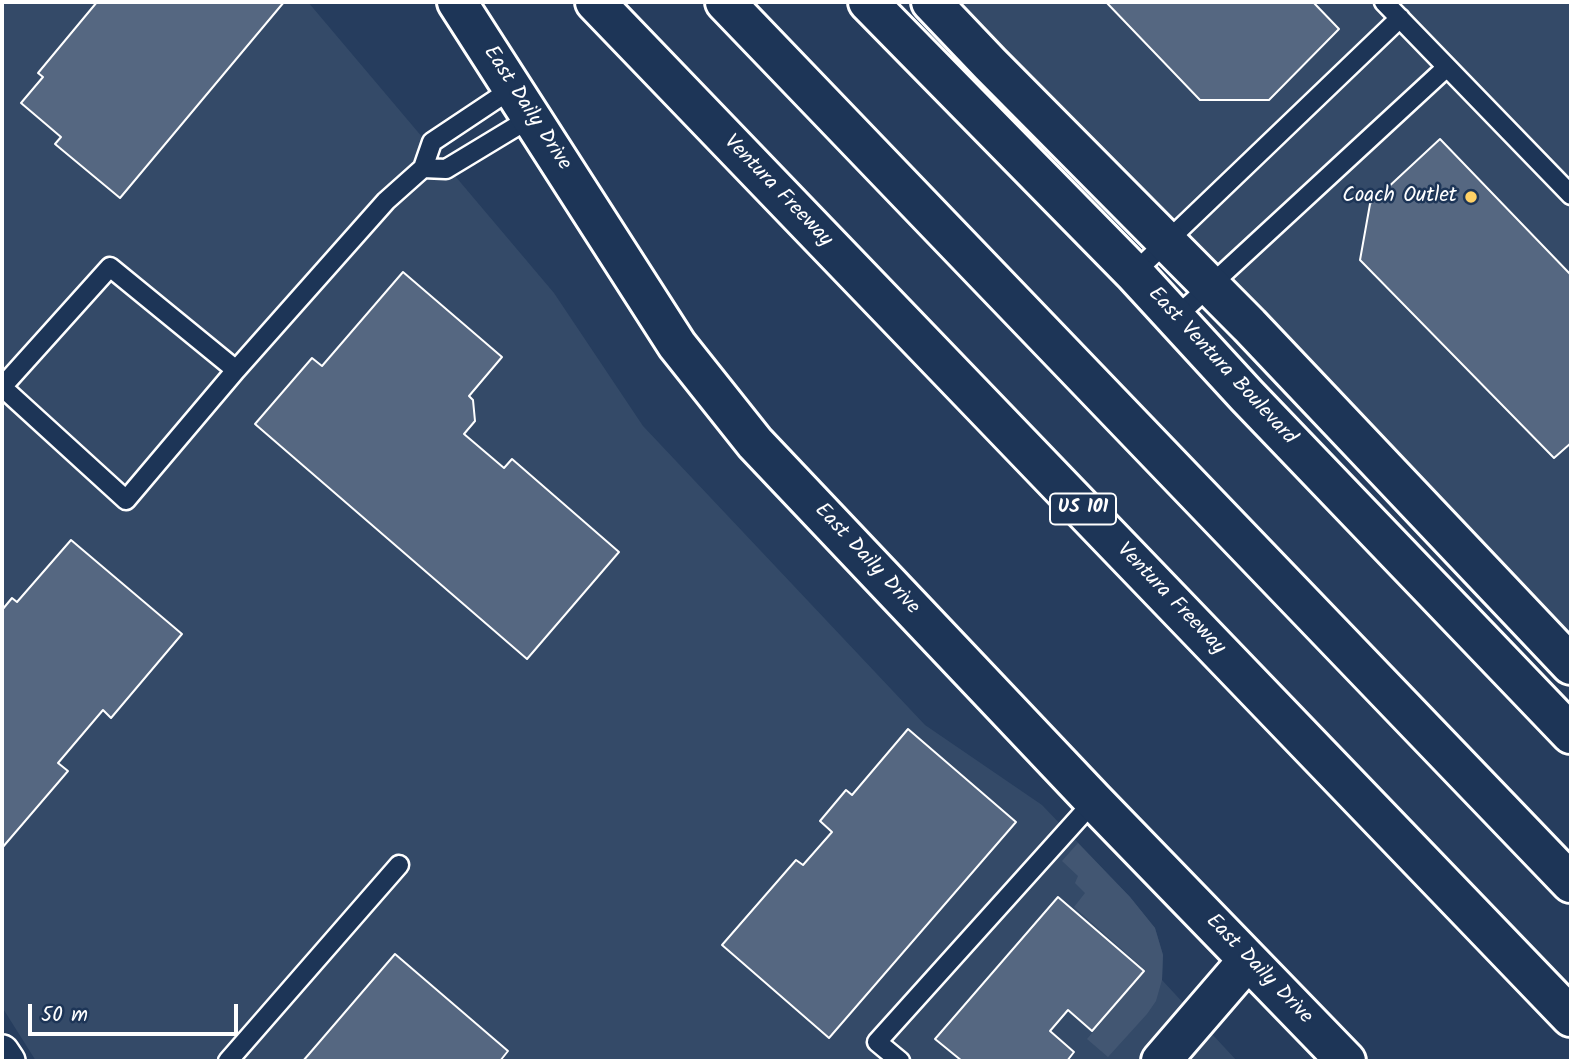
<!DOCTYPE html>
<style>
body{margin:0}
#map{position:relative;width:1573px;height:1063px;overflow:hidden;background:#263d5e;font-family:Kalam,sans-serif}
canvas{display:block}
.frame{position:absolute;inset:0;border:4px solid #fff;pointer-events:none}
.scale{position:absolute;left:28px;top:1004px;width:210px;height:32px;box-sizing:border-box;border:4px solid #fff;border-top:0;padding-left:9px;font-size:21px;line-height:24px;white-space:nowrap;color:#fff;-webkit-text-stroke:5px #1d3557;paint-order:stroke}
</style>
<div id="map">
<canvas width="1573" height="1063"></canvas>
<div class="frame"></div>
<div class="scale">50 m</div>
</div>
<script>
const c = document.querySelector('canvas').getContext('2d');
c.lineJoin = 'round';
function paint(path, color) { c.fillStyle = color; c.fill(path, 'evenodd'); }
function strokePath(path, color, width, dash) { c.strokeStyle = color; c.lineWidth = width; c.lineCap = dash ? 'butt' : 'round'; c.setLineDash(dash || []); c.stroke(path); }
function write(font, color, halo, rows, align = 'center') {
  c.font = font + ' Kalam,sans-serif'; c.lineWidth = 5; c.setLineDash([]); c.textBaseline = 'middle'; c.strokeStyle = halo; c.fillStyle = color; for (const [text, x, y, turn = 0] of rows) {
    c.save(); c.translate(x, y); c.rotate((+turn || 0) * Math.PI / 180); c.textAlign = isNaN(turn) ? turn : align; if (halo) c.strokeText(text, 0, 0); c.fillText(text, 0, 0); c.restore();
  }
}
const built = new Path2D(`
 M 2,2 L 308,2 L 554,293 L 643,426 L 925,725 L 1042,805 L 1130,897 L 1155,928 L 1163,955 L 1162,980 L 1237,1061 L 36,1061 L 2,1007 Z
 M 951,2 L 1571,2 L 1571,643 Z`);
const green = new Path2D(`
 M 1078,843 L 1130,897 L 1155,928 L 1163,955 L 1162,980 L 1156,1001 L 1147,1014 L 1108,1057 L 1087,1039 L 1145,970 L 1074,907 L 1085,893 L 1075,883 L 1078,876 L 1062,861 Z`);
const building = new Path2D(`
 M 97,2 L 284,2 L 120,198 L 55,144 L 61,137 L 21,103 L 43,77 L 38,73 Z
 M 1106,2 L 1313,2 L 1339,29 L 1269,100 L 1200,100 Z
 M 1440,139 L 1571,275 L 1571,443 L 1554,458 L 1360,260 L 1370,204 Z
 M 403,272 L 502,357 L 469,396 L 473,400 L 475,421 L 464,434 L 504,468 L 512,459 L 619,552 L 527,659 L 255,424 L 312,358 L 322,366 Z
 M 71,540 L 182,634 L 111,718 L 103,710 L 58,763 L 68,771 L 2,848 L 2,610 L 12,598 L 17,602 Z
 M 908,729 L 1016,822 L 829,1038 L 722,945 L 796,860 L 803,865 L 832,832 L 820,821 L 846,790 L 852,795 Z
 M 1058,897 L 1144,971 L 1092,1031 L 1068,1010 L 1050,1031 L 1074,1052 L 1067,1061 L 962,1061 L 935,1039 Z
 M 395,954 L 508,1051 L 500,1061 L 303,1061 Z`);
const lane = new Path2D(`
 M 1384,2 L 1571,195
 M 423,168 L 446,169 L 532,117
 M 1134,273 L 1400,18
 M 1175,318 L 1447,67
 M 2,387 L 110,267 L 236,370 L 386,201 L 423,168 L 432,142 L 513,88
 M 2,387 L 126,500 L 236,370
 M 228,1061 L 399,865
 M 900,1061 L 877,1042 L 1094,801`);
const street = new Path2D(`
 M 2,1052 L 8,1061`);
const secondary = new Path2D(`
 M 457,2 L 677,345 L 755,443 L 1094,801 L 1346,1061
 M 868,2 L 1134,273 L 1247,396 L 1571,734
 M 931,2 L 990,64 L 1249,325 L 1571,665
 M 1161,1061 L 1248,960`);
const highway = new Path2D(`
 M 595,2 L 1571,1017
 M 725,2 L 1571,883`);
const markers = [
 [1471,197,7,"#ffd166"]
];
const shields = [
 [1083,509,66]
];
const shieldNames = [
 ["US 101",1083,509]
];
const streetNames = [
 ["East Daily Drive",526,109,57],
 ["Ventura Freeway",777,192,46],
 ["East Ventura Boulevard",1221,367,47],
 ["East Daily Drive",866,560,47],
 ["Ventura Freeway",1170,600,46],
 ["East Daily Drive",1258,970,46]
];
const poiNames = [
 ["Coach Outlet",1457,197]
];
paint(built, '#344a68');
paint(green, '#425672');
paint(building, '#556781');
strokePath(building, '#fff', 2);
strokePath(lane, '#fff', 23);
strokePath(street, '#fff', 38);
strokePath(secondary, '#fff', 44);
strokePath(highway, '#fff', 44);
strokePath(lane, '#1d3557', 18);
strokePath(street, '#1d3557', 33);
strokePath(secondary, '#1d3557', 38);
strokePath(highway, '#1d3557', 38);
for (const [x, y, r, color] of markers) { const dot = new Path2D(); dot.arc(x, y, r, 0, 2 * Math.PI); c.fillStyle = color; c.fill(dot); strokePath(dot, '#1d3557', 2.5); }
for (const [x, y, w] of shields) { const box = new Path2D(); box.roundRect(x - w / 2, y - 15.5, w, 31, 5); c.fillStyle = '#1d3557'; c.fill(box); strokePath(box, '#fff', 2); }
write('bold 19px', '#fff', null, shieldNames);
write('21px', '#fff', '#1d3557', streetNames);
write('21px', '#fff', '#1d3557', poiNames, 'right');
</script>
